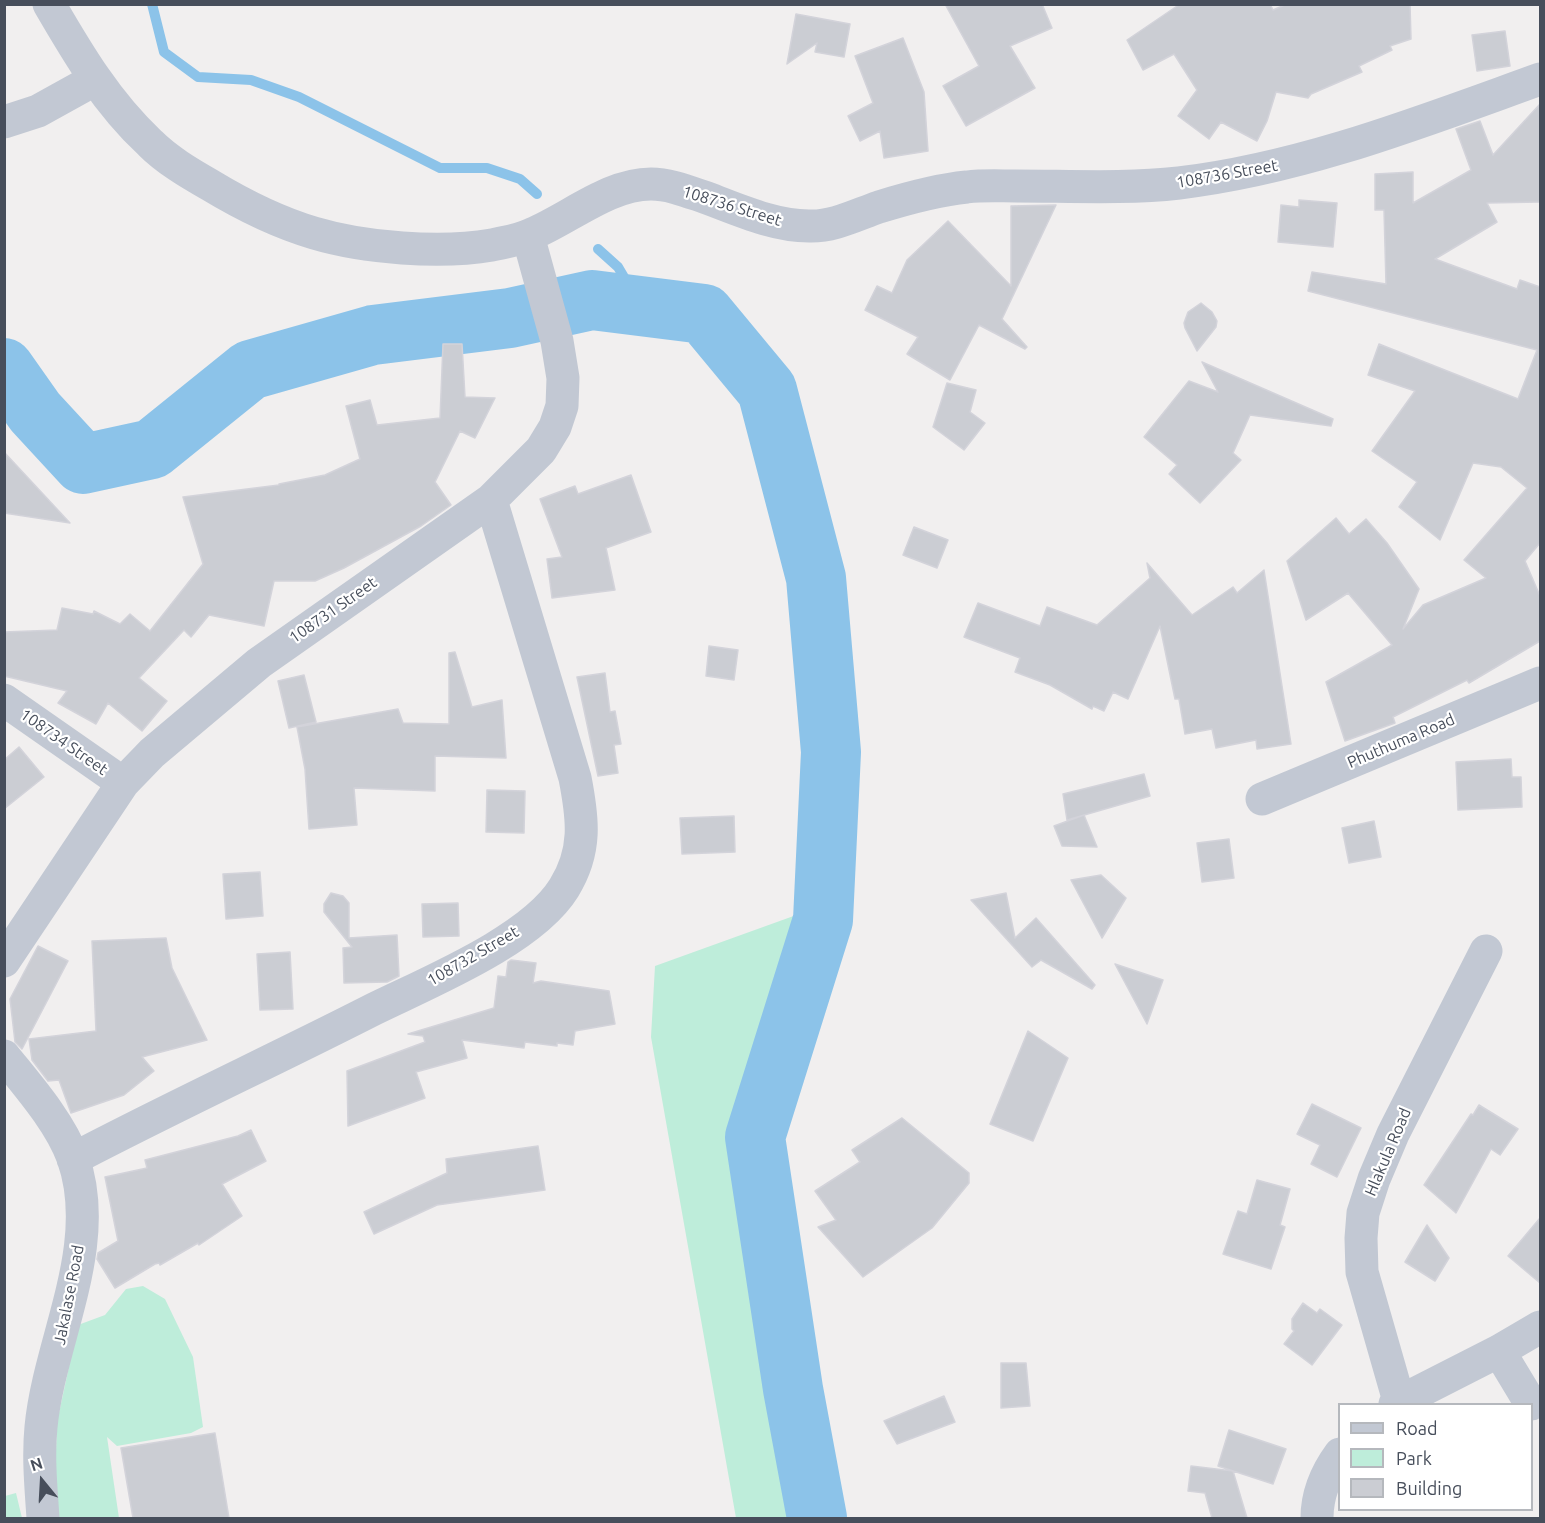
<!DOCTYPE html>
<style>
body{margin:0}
#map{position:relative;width:1545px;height:1523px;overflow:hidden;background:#f1efef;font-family:Ubuntu,sans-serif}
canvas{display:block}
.frame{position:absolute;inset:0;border:6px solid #474e5b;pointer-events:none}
.legend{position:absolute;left:1338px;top:1403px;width:195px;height:108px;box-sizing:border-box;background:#fff;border:2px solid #b5b8bd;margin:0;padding:8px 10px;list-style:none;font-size:18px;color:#474e5b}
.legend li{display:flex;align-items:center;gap:12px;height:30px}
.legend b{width:30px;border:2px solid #b5b8bd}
.north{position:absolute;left:12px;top:1451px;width:60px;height:60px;-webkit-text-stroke:4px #fff;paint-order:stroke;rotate:342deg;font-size:16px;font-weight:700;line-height:24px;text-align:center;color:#474e5b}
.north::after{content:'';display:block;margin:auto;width:21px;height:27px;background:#474e5b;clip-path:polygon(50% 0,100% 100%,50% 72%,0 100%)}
</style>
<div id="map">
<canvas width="1545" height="1523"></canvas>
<div class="frame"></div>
<ul class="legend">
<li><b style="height:8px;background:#c2c8d3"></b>Road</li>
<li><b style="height:16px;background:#beedda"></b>Park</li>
<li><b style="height:16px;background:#cbcdd3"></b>Building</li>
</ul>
<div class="north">N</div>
</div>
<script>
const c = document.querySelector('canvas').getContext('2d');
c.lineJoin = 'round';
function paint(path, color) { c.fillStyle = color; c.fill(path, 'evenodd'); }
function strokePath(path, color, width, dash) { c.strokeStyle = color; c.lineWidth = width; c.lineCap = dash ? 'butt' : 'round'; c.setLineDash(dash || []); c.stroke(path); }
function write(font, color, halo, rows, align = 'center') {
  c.font = font + ' Ubuntu,sans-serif'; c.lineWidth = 4.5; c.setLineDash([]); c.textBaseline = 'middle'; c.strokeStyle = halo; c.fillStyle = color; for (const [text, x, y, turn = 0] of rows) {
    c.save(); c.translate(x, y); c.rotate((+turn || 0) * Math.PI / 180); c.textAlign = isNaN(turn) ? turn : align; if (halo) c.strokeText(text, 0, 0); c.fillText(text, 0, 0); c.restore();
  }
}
const green = new Path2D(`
 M 813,909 L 746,1142 L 806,1518 L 736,1518 L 651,1037 L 655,966 Z
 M 143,1286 L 165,1299 L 193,1357 L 203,1427 L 191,1433 L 117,1446 L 107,1437 L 119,1518 L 56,1518 L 54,1508 L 57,1422 L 78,1325 L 105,1315 L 126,1289 Z
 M 16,1493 L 22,1518 L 5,1518 L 5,1496 Z`);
const stream = new Path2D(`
 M 152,4 L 164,52 L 198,77 L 251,80 L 299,97 L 440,168 L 487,168 L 520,179 L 537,194
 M 598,249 L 618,267 L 641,306`);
const river = new Path2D(`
 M 4,368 L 35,412 L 83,464 L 152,449 L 250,370 L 373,335 L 510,318 L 592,300 L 704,314 L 767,390 L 816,578 L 831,752 L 823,920 L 755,1137 L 793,1389 L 817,1518`);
const building = new Path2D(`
 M 945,4 L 1042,4 L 1052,28 L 1010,46 L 1035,88 L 966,126 L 943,86 L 979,66 Z
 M 1180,4 L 1270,4 L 1273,10 L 1287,4 L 1410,4 L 1411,39 L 1390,46 L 1392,50 L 1359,66 L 1362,72 L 1311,94 L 1308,98 L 1276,92 L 1267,121 L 1257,141 L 1221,122 L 1209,139 L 1178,116 L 1197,90 L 1174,54 L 1143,70 L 1127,40 Z
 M 796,14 L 850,24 L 844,57 L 815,52 L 817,43 L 787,64 Z
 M 1505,31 L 1510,66 L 1477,71 L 1472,35 Z
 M 903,38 L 924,92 L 928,151 L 884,158 L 880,131 L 860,141 L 848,116 L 873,103 L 855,56 Z
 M 1540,104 L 1540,202 L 1487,203 L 1497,222 L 1435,259 L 1517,289 L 1520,280 L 1540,287 L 1540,543 L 1525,561 L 1540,596 L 1540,641 L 1469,683 L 1467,680 L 1393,717 L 1395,723 L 1345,741 L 1326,682 L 1392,645 L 1348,593 L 1306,620 L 1287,561 L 1336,518 L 1349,534 L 1366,519 L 1387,543 L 1419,589 L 1403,629 L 1423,605 L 1486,578 L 1464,560 L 1527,488 L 1501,467 L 1473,463 L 1440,540 L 1399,507 L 1417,482 L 1372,451 L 1415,391 L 1368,375 L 1379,344 L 1518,399 L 1537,350 L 1308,291 L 1312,272 L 1386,284 L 1384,210 L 1375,210 L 1375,174 L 1413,172 L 1413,203 L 1471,170 L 1456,129 L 1480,121 L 1493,155 Z
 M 1299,200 L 1337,203 L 1333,247 L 1278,242 L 1281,205 L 1299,207 Z
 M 1056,205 L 1002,319 L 1027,347 L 1025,349 L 979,325 L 950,380 L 907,354 L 918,337 L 865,310 L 877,286 L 892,293 L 907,260 L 948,221 L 1011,286 L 1011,206 Z
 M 1201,303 L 1212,312 L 1217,321 L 1216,327 L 1197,351 L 1185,328 L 1184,323 L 1188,312 Z
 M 443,344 L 462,344 L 465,397 L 495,398 L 475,438 L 460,431 L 435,482 L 451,505 L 421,526 L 344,568 L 315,581 L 274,581 L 264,626 L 209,615 L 191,637 L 184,630 L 139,678 L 167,701 L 142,731 L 108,703 L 96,724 L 58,703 L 67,691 L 4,676 L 4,632 L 57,630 L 62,608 L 93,614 L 94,611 L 120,624 L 130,614 L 150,631 L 203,564 L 183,497 L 279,485 L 279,484 L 325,475 L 360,459 L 346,406 L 370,400 L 377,425 L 440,418 Z
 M 1202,362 L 1333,419 L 1331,426 L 1250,415 L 1233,453 L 1241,460 L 1200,503 L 1169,474 L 1177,465 L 1144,437 L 1189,381 L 1218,392 Z
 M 947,383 L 976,390 L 970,412 L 985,423 L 964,450 L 933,427 Z
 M 4,452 L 70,523 L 4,513 Z
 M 631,475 L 651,532 L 606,548 L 615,590 L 552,598 L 547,559 L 562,557 L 540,499 L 575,486 L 578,494 Z
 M 914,527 L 948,540 L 937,568 L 903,555 Z
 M 1147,563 L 1192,615 L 1233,587 L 1237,593 L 1264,570 L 1291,744 L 1257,749 L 1256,740 L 1216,748 L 1212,729 L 1185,734 L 1179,699 L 1175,699 L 1160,626 L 1128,699 L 1113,692 L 1104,711 L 1093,706 L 1092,709 L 1050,685 L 1015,672 L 1020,658 L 964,637 L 978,603 L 1040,626 L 1047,607 L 1097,625 L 1150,578 Z
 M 709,646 L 738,650 L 734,680 L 706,676 Z
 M 455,652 L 472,707 L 502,700 L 506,758 L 435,756 L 435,791 L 354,788 L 357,825 L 309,829 L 305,769 L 297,727 L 398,709 L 403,723 L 449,724 L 449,653 Z
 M 605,673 L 610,712 L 615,711 L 621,744 L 614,745 L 618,773 L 598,776 L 577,677 Z
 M 304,675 L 316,722 L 289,728 L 278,681 Z
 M 19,747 L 44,777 L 4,809 L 4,760 Z
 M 1511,759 L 1512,777 L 1521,777 L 1522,807 L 1458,810 L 1456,762 Z
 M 1144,774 L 1150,796 L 1067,820 L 1063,794 Z
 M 487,790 L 525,791 L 524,833 L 486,832 Z
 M 1084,815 L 1097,847 L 1062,846 L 1054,826 Z
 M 734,816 L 735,852 L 682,854 L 680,818 Z
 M 1374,821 L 1381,857 L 1349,863 L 1342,828 Z
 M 1229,839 L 1234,878 L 1202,882 L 1197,843 Z
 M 260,872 L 263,916 L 226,919 L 223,874 Z
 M 1101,875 L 1126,898 L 1102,938 L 1071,880 Z
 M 331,893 L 343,896 L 349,903 L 349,938 L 397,935 L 399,976 L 387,982 L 344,983 L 343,948 L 352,947 L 324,912 L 324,904 Z
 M 1006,893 L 1015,938 L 1036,918 L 1095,985 L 1092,989 L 1041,960 L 1032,967 L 971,900 Z
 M 458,903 L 459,936 L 423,937 L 422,904 Z
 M 166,938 L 172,968 L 207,1040 L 142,1057 L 154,1071 L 124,1095 L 71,1113 L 59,1080 L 48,1081 L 32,1060 L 29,1039 L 96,1031 L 92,941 Z
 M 38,946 L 68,961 L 22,1049 L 15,1042 L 10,999 Z
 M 290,952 L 293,1009 L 260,1010 L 257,954 Z
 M 511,960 L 536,963 L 533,983 L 541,981 L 609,991 L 615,1024 L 575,1031 L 573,1045 L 557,1043 L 557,1046 L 525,1042 L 524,1048 L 462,1040 L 467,1058 L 416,1072 L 425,1098 L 348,1126 L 347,1071 L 425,1042 L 423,1036 L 408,1034 L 494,1008 L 498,976 L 506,977 L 508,962 Z
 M 1115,964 L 1163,980 L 1147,1024 Z
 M 1028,1031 L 1068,1058 L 1033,1141 L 990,1124 Z
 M 1312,1104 L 1361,1128 L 1337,1177 L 1311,1164 L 1320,1145 L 1297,1134 Z
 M 1479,1105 L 1518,1129 L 1500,1155 L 1491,1149 L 1456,1213 L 1424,1185 L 1471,1114 L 1473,1115 Z
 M 902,1118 L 969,1173 L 969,1183 L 932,1228 L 863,1277 L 818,1227 L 836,1220 L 815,1191 L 860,1162 L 852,1150 Z
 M 251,1130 L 266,1161 L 222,1184 L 242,1216 L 199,1245 L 198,1243 L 160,1265 L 159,1263 L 155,1264 L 115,1288 L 97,1259 L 98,1253 L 118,1241 L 105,1177 L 147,1168 L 145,1160 L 238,1136 Z
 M 538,1146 L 545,1190 L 437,1205 L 374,1234 L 364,1212 L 447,1173 L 446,1159 Z
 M 1257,1180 L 1290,1189 L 1280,1225 L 1285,1227 L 1271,1269 L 1223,1254 L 1238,1211 L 1247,1214 Z
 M 1540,1218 L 1540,1283 L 1508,1256 Z
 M 1427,1225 L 1449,1258 L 1435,1281 L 1405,1262 Z
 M 1303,1303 L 1317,1313 L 1320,1309 L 1342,1325 L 1312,1365 L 1284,1344 L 1294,1331 L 1292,1329 L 1292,1319 Z
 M 1001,1363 L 1026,1363 L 1030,1406 L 1001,1408 Z
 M 944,1396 L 955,1422 L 897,1444 L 884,1421 Z
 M 1229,1430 L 1286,1449 L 1273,1484 L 1218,1466 Z
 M 215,1433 L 229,1518 L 133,1518 L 121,1448 Z
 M 1191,1466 L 1233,1471 L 1247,1518 L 1212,1518 L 1205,1493 L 1188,1491 Z`);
const minor = new Path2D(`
 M 49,4 C 78,54 107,103 150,143 C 167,160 189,173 210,185 C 243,205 277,222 314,233 C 364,248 440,254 492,245 C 505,242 520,240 532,234 C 570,218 609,184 651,184 C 670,184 689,192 707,198 C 739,210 774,226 809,226 C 833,227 856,215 879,207 C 908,198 937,190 967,187 C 983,185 1000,186 1016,186 C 1070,186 1126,189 1179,183 C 1304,168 1423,121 1540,79
 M 4,122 L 38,111 L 94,80
 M 4,700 L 123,783
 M 1262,799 L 1540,683
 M 4,961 L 123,783 L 152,753 L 259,663 L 491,500 L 541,450 L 555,427 L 562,406 L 563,378 L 557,341 L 528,236
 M 4,1056 C 28,1086 60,1122 73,1158 C 104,1246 49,1341 41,1427 C 38,1457 41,1488 43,1518
 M 73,1159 C 172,1107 274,1060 374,1009 C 429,982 532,940 564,888 C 587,851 583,819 575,778 L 491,500
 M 1499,1351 L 1531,1404
 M 1399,1401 L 1362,1272 L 1361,1238 L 1363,1213 L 1374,1179 L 1393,1134 L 1486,951
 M 1395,1404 L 1499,1351 L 1540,1327
 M 1317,1518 C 1317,1495 1326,1473 1340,1454`);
const streetNames = [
 ["108736 Street",1227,174,-10],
 ["108736 Street",732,206,17],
 ["108731 Street",333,610,-35],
 ["Phuthuma Road",1401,741,-23],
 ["108734 Street",64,742,35],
 ["108732 Street",473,956,-30],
 ["Hlakula Road",1388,1152,-67],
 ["Jakalase Road",69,1295,-79]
];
paint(green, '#beedda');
strokePath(stream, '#8cc3e9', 10);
strokePath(river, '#8cc3e9', 60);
paint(building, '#cbcdd3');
strokePath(building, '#d3d3da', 1.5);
strokePath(minor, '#c2c8d3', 33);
write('16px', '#474e5b', '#fff', streetNames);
</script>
